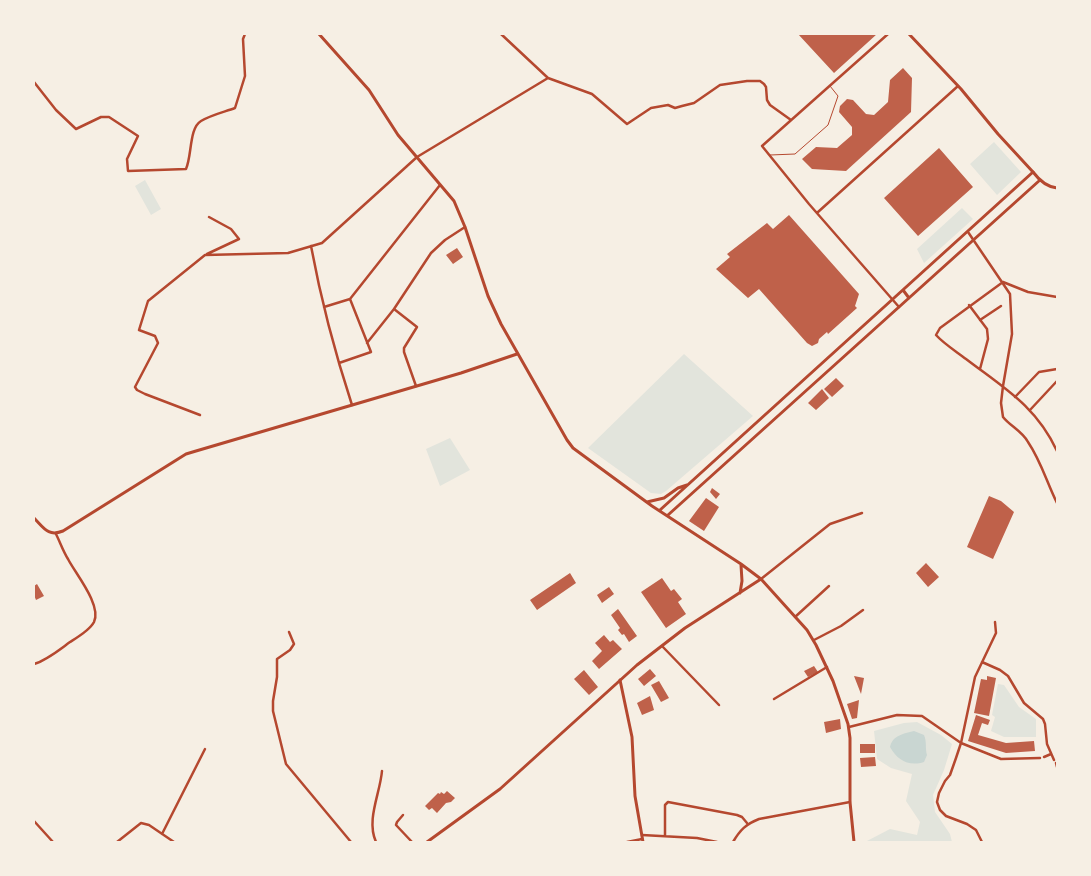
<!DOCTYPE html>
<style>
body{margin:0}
#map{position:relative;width:1091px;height:876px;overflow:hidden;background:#f6efe4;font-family:Poppins,sans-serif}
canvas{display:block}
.frame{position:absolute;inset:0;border:35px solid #f6efe4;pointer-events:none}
</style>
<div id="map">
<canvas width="1091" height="876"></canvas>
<div class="frame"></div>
</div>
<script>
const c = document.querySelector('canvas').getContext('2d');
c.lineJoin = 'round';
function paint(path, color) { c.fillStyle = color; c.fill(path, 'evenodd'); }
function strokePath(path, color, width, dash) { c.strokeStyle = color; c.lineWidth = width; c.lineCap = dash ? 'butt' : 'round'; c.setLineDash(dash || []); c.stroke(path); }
const green = new Path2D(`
 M 994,142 L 1021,172 L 997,195 L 970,164 Z
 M 145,180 L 161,209 L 151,215 L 135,186 Z
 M 962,208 L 973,219 L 924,263 L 917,249 Z
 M 684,354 L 753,416 L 666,491 L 661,494 L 651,493 L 588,448 Z
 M 450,438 L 470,470 L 440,486 L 426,449 Z
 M 998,684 L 1004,685 L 1019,707 L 1036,719 L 1036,737 L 1004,737 L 991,731 L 995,717 L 992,715 Z
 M 917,722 L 941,735 L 952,744 L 944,770 L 933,795 L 935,812 L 950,834 L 952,842 L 865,842 L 890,829 L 917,835 L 920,822 L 906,801 L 912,774 L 891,768 L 877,759 L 874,731 L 904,723 Z`);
const water = new Path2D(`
 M 914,731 L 924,735 C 927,742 925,748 927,755 L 924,762 C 909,767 897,760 890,747 C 893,735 903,734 914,731 Z`);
const building = new Path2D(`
 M 798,34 L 877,34 L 834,73 Z
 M 903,68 L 912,78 L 911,112 L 846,171 L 812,169 L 802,159 L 816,147 L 837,148 L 852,135 L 852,127 L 839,112 L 840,106 L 847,99 L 853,100 L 866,114 L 874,115 L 888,102 L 890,80 Z
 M 939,148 L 973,187 L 918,236 L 884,198 Z
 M 789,215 L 859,294 L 855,306 L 857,308 L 828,334 L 827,332 L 819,339 L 818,343 L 812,346 L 807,343 L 759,289 L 748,298 L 716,269 L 730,257 L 727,254 L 767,223 L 773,229 Z
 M 457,248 L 463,257 L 453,264 L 446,255 Z
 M 836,378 L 844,386 L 832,397 L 824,389 Z
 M 822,389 L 829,398 L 816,410 L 808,403 Z
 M 712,488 L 720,494 L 716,499 L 710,492 Z
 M 989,496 L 1001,501 L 1014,512 L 993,559 L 967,547 Z
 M 706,498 L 719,507 L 704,531 L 689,521 Z
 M 926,563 L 939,577 L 928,587 L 916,573 Z
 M 570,573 L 576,583 L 537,610 L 530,600 Z
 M 662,578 L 671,591 L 674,589 L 682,599 L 678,602 L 686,614 L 666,628 L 641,592 Z
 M 37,584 L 44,596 L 36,600 L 34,595 L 34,586 Z
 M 609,587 L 614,594 L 602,603 L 597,595 Z
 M 618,609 L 637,636 L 629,642 L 624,634 L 622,635 L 618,630 L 620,628 L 611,615 Z
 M 604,635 L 610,642 L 613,640 L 622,649 L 599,669 L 592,661 L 602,651 L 595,643 Z
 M 814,666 L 818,672 L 808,677 L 804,671 Z
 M 650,669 L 656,676 L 644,686 L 638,679 Z
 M 584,670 L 598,687 L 589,695 L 574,679 Z
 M 854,676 L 864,678 L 861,694 Z
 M 987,676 L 996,678 L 989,716 L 974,713 L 981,679 L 987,680 Z
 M 659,681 L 669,698 L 661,702 L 651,685 Z
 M 650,696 L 654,710 L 642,715 L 637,703 Z
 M 859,700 L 857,718 L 852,719 L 847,704 Z
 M 976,715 L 990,720 L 988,725 L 982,723 L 978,735 L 1006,743 L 1034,741 L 1035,751 L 1006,753 L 968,741 Z
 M 840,719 L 841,729 L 826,733 L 824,722 Z
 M 860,744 L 875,744 L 875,753 L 860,753 Z
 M 875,757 L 876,766 L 861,767 L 860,758 Z
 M 447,791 L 455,798 L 451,802 L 446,803 L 437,813 L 432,808 L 429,810 L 425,806 L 438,793 L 440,794 L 441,792 L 444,794 Z`);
const service = new Path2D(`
 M 770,155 L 795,154 L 828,125 L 838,96 L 830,86`);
const minor = new Path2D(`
 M 501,34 L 548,78
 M 888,34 L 762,146 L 809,204 L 899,307
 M 34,82 L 56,110 L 76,129 L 101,117 L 109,117 L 138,136 L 127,159 L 128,171 L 186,169 C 192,156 189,128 201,121 C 211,115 224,112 235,108 L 245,76 L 243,39 L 245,34
 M 818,212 L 958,86
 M 968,232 L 1010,294 L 1012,334 L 1003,386 L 1001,403 L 1003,417 C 1010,426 1022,431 1028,442 C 1041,461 1047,483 1057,503
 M 311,246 C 321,300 335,353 352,405
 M 207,254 L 239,239 L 231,229 L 209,217
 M 1057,297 L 1028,292 L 1003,282 L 940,328 L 936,335 C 944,344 957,352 966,359 C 1004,388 1036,406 1057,451
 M 969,305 L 987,329 L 988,339 L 980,369
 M 324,307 L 350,299 L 440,185
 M 980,320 L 1001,306
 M 367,343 L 394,309
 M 339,363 L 371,352 L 350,299
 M 416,386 L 404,352 L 404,348 L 417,327 L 394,309 L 431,253 L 445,240 L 465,227
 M 1015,397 L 1039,372 L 1057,369
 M 1030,410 L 1057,381
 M 200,415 L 145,394 L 137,390 L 135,387 L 158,343 L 155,336 L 139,330 L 148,301 L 205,255 L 288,253 L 322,243 L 417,157 L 548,78 L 592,94 L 627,124 L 651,108 L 668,105 L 675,108 L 682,106 L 694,103 L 720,85 L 747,81 L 760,81 L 764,84 L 766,87 L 767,100 L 770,105 L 791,120
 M 761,579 L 830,524 L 862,513
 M 795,617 L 829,586
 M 289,632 L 294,644 L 290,650 L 277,659 L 277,677 L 273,701 L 273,711 L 286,764 L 351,842
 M 814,640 L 841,626 L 863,610
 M 662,646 L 719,705
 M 982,662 L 1000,670 L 1008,676 L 1024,703 L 1043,719 L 1045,724 L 1047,744 L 1054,760
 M 34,664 C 47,660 59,650 70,642 C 78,637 90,630 94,622 C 102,605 75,573 68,559 C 63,551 60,542 56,534
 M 774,699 L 827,667
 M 849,727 L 897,715 L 922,716 L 961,743 L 1001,759 L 1040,758
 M 1044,757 L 1051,754
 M 1056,763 L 1057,767
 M 403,815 L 397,822 L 396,825 L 412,842
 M 34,821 L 53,842
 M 162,834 L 205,749
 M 642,835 L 697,838 L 717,842
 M 665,836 L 665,805 L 668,802 L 737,815 L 742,817 L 747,823
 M 117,842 L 141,823 L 149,825 L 174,842
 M 376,842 C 366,820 380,794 382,771
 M 627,842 L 642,839
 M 733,842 C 740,830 746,824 759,819 L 850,802
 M 982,842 L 976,830 L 967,824 L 946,816 L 940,810 L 937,802 L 939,793 L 945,781 L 950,775 L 956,758 L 961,743 L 975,677 L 996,633 L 995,622`);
const tertiary = new Path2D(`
 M 909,34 L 961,89 L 998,134 L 1033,172
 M 34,518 C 44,528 48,537 63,531 L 186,454 L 196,451 L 461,373 L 517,354
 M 620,680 L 632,737 L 635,796 L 643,842`);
const secondary = new Path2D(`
 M 319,34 L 369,90 L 398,135 L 454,201 L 465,227 L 488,296 L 501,324 L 567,440 L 573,448 L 652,506 L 741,564 L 761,579 L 807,630 L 816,645 L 833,681 L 848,724 L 850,738 L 850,802 L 854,842
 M 903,290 L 909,298
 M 647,502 L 664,498 L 678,488 L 687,485
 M 660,510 L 1033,172 C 1039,180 1047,187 1057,188
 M 668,515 L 1040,180
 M 740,593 L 742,581 L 741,565
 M 427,842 L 500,789 L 637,665 L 685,628 L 761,579`);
paint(green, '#e2e4dc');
paint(water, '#c9d6d2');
paint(building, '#bf614a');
strokePath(service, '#b5482f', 1);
strokePath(minor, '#b5482f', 2.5);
strokePath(tertiary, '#b5482f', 3);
strokePath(secondary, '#b5482f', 3);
</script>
